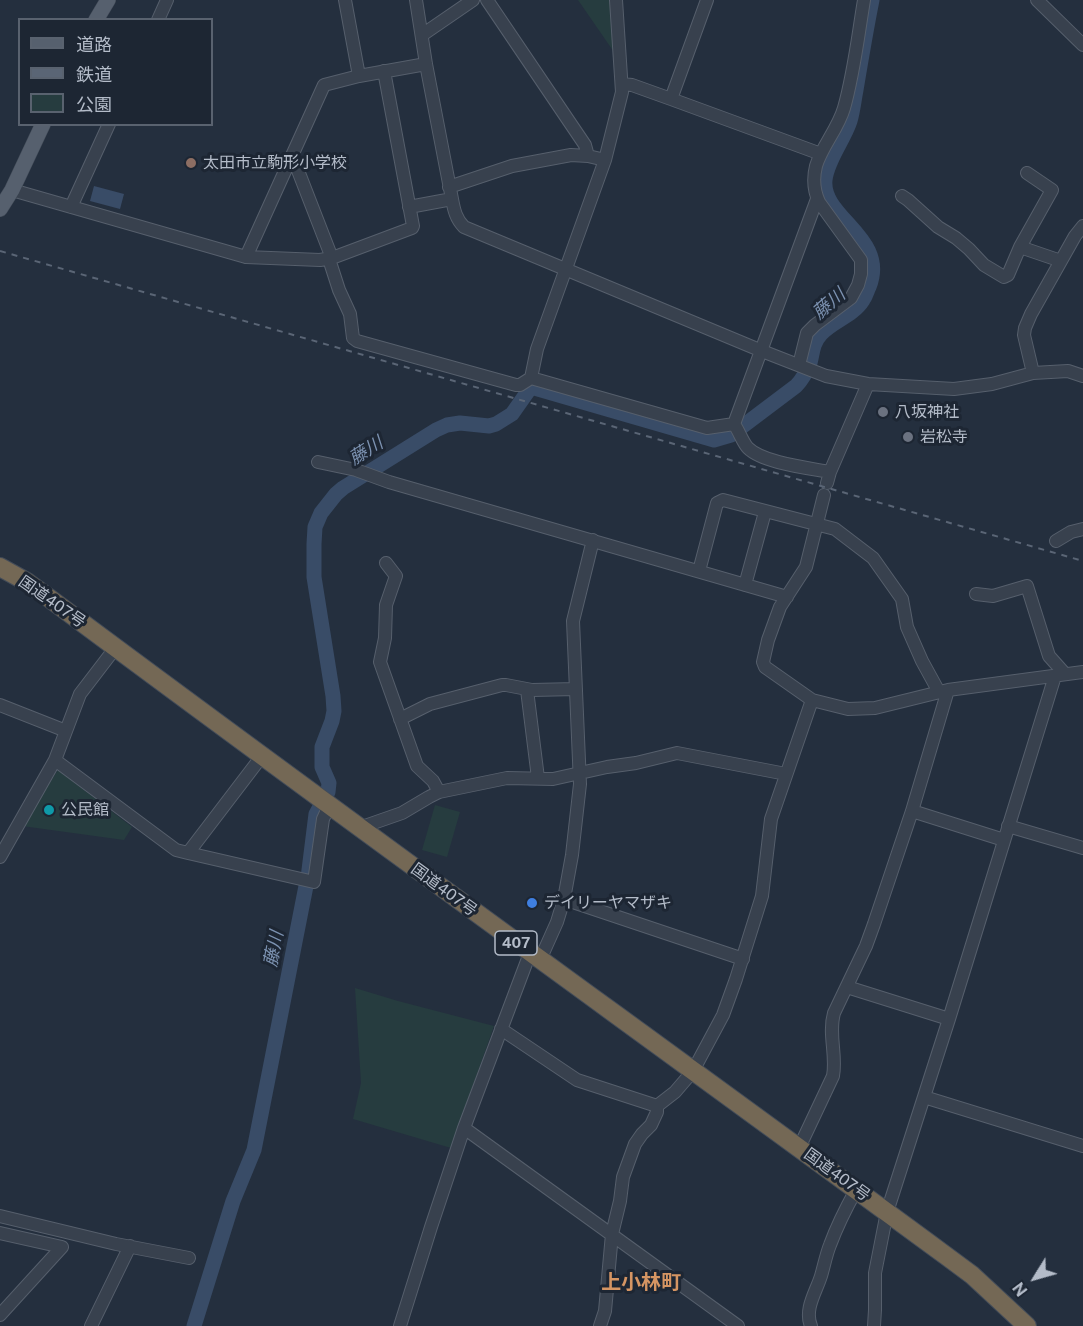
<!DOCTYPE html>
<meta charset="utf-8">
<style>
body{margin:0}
#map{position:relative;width:1083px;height:1326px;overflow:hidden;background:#242f3e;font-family:"Public Sans","Noto Sans JP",sans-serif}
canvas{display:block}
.legend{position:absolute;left:18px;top:18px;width:195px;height:108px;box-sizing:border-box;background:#1d2633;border:2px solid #59626f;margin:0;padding:8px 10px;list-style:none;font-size:18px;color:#b4bcc9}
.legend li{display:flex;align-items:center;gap:12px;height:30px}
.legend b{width:30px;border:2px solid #59626f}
.north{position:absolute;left:1005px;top:1248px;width:60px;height:60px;-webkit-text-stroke:4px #1d2633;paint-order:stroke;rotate:233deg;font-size:16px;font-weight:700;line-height:24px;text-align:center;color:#b4bcc9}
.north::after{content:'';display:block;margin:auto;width:21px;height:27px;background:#b4bcc9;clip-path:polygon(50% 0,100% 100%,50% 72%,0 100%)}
</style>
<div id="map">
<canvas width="1083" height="1326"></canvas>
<ul class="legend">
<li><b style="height:8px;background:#56606e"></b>道路</li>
<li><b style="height:8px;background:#5a6575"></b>鉄道</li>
<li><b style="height:16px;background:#263c3f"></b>公園</li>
</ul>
<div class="north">N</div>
</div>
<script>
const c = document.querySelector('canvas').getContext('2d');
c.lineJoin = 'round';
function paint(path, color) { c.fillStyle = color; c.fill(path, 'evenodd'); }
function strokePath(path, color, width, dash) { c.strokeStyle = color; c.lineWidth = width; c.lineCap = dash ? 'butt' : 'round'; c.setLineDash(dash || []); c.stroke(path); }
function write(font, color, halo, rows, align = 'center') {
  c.font = font + ' "Public Sans","Noto Sans JP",sans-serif'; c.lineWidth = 6; c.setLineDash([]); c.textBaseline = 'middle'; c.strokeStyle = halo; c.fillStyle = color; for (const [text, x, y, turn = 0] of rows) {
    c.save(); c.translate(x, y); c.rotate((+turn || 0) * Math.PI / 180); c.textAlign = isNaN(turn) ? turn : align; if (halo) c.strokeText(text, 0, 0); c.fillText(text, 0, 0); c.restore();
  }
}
const green = new Path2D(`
 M 578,0 L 612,0 L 616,55 Z
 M 58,770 L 132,827 L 124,840 L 22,826 Z
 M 435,805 L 460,812 L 447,857 L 422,850 Z
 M 355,988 L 398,1001 L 494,1026 L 451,1148 L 353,1119 L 361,1083 Z`);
const water = new Path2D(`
 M 94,186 L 124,194 L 120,209 L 90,201 Z`);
const river = new Path2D(`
 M 194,1326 L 233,1201 L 254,1150 L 306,886 L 308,878 L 316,814 L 328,792 L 329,783 L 322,767 L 322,747 L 332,721 L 334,711 L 333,696 L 314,577 L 314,544 L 315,527 L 321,513 L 336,494 L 343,488 L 436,430 L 447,425 L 460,423 L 489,426 L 496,424 L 512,414 L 531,387 L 714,440 L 731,435 L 796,386 C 803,379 806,373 810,363 C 813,352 812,344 821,334 C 833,321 853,316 863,300 C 866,296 867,291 869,287 C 889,237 821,218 825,180 C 827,160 844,140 850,121 C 853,111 854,100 856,90 C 861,60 866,30 872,0`);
const minor = new Path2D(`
 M 345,0 L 359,76
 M 416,0 L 426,64 L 452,199 C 454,210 456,219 464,227 L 762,351 L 826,376 L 868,384 L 954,389 L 992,384 L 1033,373 L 1068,371 L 1083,376
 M 487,0 L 585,145 L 588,156
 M 1037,0 L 1083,45
 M 158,20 L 167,0
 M 422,35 L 473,0
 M 622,84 L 632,85 L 671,99 L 821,154
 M 671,99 L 707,0
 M 292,155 L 332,258
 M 449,187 L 512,166 L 571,155 L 588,156 L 605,160
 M 12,190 L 246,257 L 320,260 L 332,258 L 412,228 L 413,226 L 384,71
 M 902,196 L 908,200 L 938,227 L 956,238 L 969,249 L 984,265 L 1004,277 L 1008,275 L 1020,247 L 1061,261
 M 71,207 L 109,124
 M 409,207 L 452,199
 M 1020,247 L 1052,190 L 1027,173
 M 246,257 L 324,85 L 359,76 L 426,64
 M 329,259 L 339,290 L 350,314 L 353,338 L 357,341 L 516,385 L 520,385 L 531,378 L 537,349 L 605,160 L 622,92 L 616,0
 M 799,365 L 807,333 L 815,325 L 851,298 L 858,285 L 861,274 L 861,260 L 819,202 C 814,191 813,178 816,166 C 822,146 838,129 844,108 C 854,73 858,36 864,0
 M 1033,373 L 1024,335 L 1025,328 L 1031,314 L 1075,236 L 1083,226
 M 531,378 L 707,428 L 734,424
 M 734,424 L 817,199
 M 734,424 C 739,431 743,443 748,448 C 763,463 809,468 830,472
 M 318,462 L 356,470 L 389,482 L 787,597
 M 827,483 L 830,472 L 868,384
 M 824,495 L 806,567 L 780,607 L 768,640 L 763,662 L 765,667 L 812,700 L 848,709 L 875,708 L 948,690 L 1083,672
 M 1056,541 L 1071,532 L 1083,529
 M 386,563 L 396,576 L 386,605 L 385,638 L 380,662 L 417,766 L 433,781 L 439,792
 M 699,571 L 717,503 L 723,500 L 835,529 L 873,558 L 902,599 L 907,627 L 922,661 L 939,692
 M 745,585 L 765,512
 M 976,594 L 993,596 L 1027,586 L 1049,656 L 1065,674
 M 527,690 L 538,778
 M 0,705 L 66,731
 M 400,719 L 430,704 L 502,685 L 506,685 L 532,690 L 576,689
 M 55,760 L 176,850 L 188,853 L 262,756
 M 912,811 L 1004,840
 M 1008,826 L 1083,848
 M 359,828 L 402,813 L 429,797 L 439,792 L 507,778 L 553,779 L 607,767 L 636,763 L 677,753 L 786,774
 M 188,853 L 314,882 L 323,819 L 329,806
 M 0,857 L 55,760 L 80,694 L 116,647
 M 564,899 L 743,959
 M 540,960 L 557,922 L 564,899 L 572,855 L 580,784 L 573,621 L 593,540
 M 847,987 L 949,1019
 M 501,1029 L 577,1080 L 657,1106
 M 924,1097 L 1083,1146
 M 464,1128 L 738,1326
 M 799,1148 L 833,1076 C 837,1055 828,1034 834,1013 L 866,946 L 874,924 L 912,811 L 948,690
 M 0,1216 L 116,1244 L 189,1258
 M 0,1233 L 62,1247 L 0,1315
 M 91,1326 L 130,1246
 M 400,1326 L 431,1227 L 464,1128 L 530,953
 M 600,1326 L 605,1311 L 612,1234 L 620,1201 L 623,1177 L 635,1144 L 642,1134 L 651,1125 L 657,1112 L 657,1106 L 675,1092 L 693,1071 L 723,1015 L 736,979 L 762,896 L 771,819 L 812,700
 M 811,1326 C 804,1309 816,1292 821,1276 C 824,1266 826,1255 830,1245 C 837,1226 846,1208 856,1190
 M 874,1326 L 875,1310 L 875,1273 L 887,1212 L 949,1019 L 1055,676`);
const major = new Path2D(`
 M 96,20 L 108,0
 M 0,209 L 12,190 L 43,124`);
const highway = new Path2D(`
 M 0,567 L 27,582 L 49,598 C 346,820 647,1036 945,1255 L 972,1275 L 1027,1326`);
const rail = new Path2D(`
 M 0,251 L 1083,561`);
const markers = [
 [191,163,6,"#8d6e63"],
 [883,412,6,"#6b7280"],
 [908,437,6,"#6b7280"],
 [49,810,6,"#0f9aa8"],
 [532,903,6,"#3f7fe0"]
];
const shields = [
 [516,943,42]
];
const shieldNames = [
 ["407",516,943]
];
const poiNames = [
 ["太田市立駒形小学校",203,163],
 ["八坂神社",895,412],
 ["岩松寺",920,437],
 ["公民館",61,810],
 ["デイリーヤマザキ",544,903]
];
const streetNames = [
 ["国道407号",52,602,35],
 ["国道407号",444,890,36],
 ["国道407号",837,1175,36]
];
const waterNames = [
 ["藤川",829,304,-41],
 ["藤川",366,451,-32],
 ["藤川",274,949,-79]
];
const quarterNames = [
 ["上小林町",641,1283]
];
paint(green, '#263c3f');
paint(water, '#394c67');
strokePath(river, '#394c67', 15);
strokePath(minor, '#565f6c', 14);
strokePath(major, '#414a57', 16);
strokePath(highway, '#434c59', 20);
strokePath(minor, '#38414e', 12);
strokePath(major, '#56606e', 15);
strokePath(highway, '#746855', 18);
strokePath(rail, '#5a6575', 2, [6, 6]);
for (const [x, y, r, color] of markers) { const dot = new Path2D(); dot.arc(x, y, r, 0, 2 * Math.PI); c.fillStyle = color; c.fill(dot); strokePath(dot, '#1d2633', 2); }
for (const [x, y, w] of shields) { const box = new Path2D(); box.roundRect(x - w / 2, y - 12, w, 24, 4.5); c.fillStyle = '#1d2633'; c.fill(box); strokePath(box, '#b4bcc9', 1.5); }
write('bold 15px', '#b4bcc9', null, shieldNames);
write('16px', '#b4bcc9', '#1d2633', poiNames, 'left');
write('16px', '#b4bcc9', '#1d2633', streetNames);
write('italic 18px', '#7c92b1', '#1d2633', waterNames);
write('bold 20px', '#d59563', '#1d2633', quarterNames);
</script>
